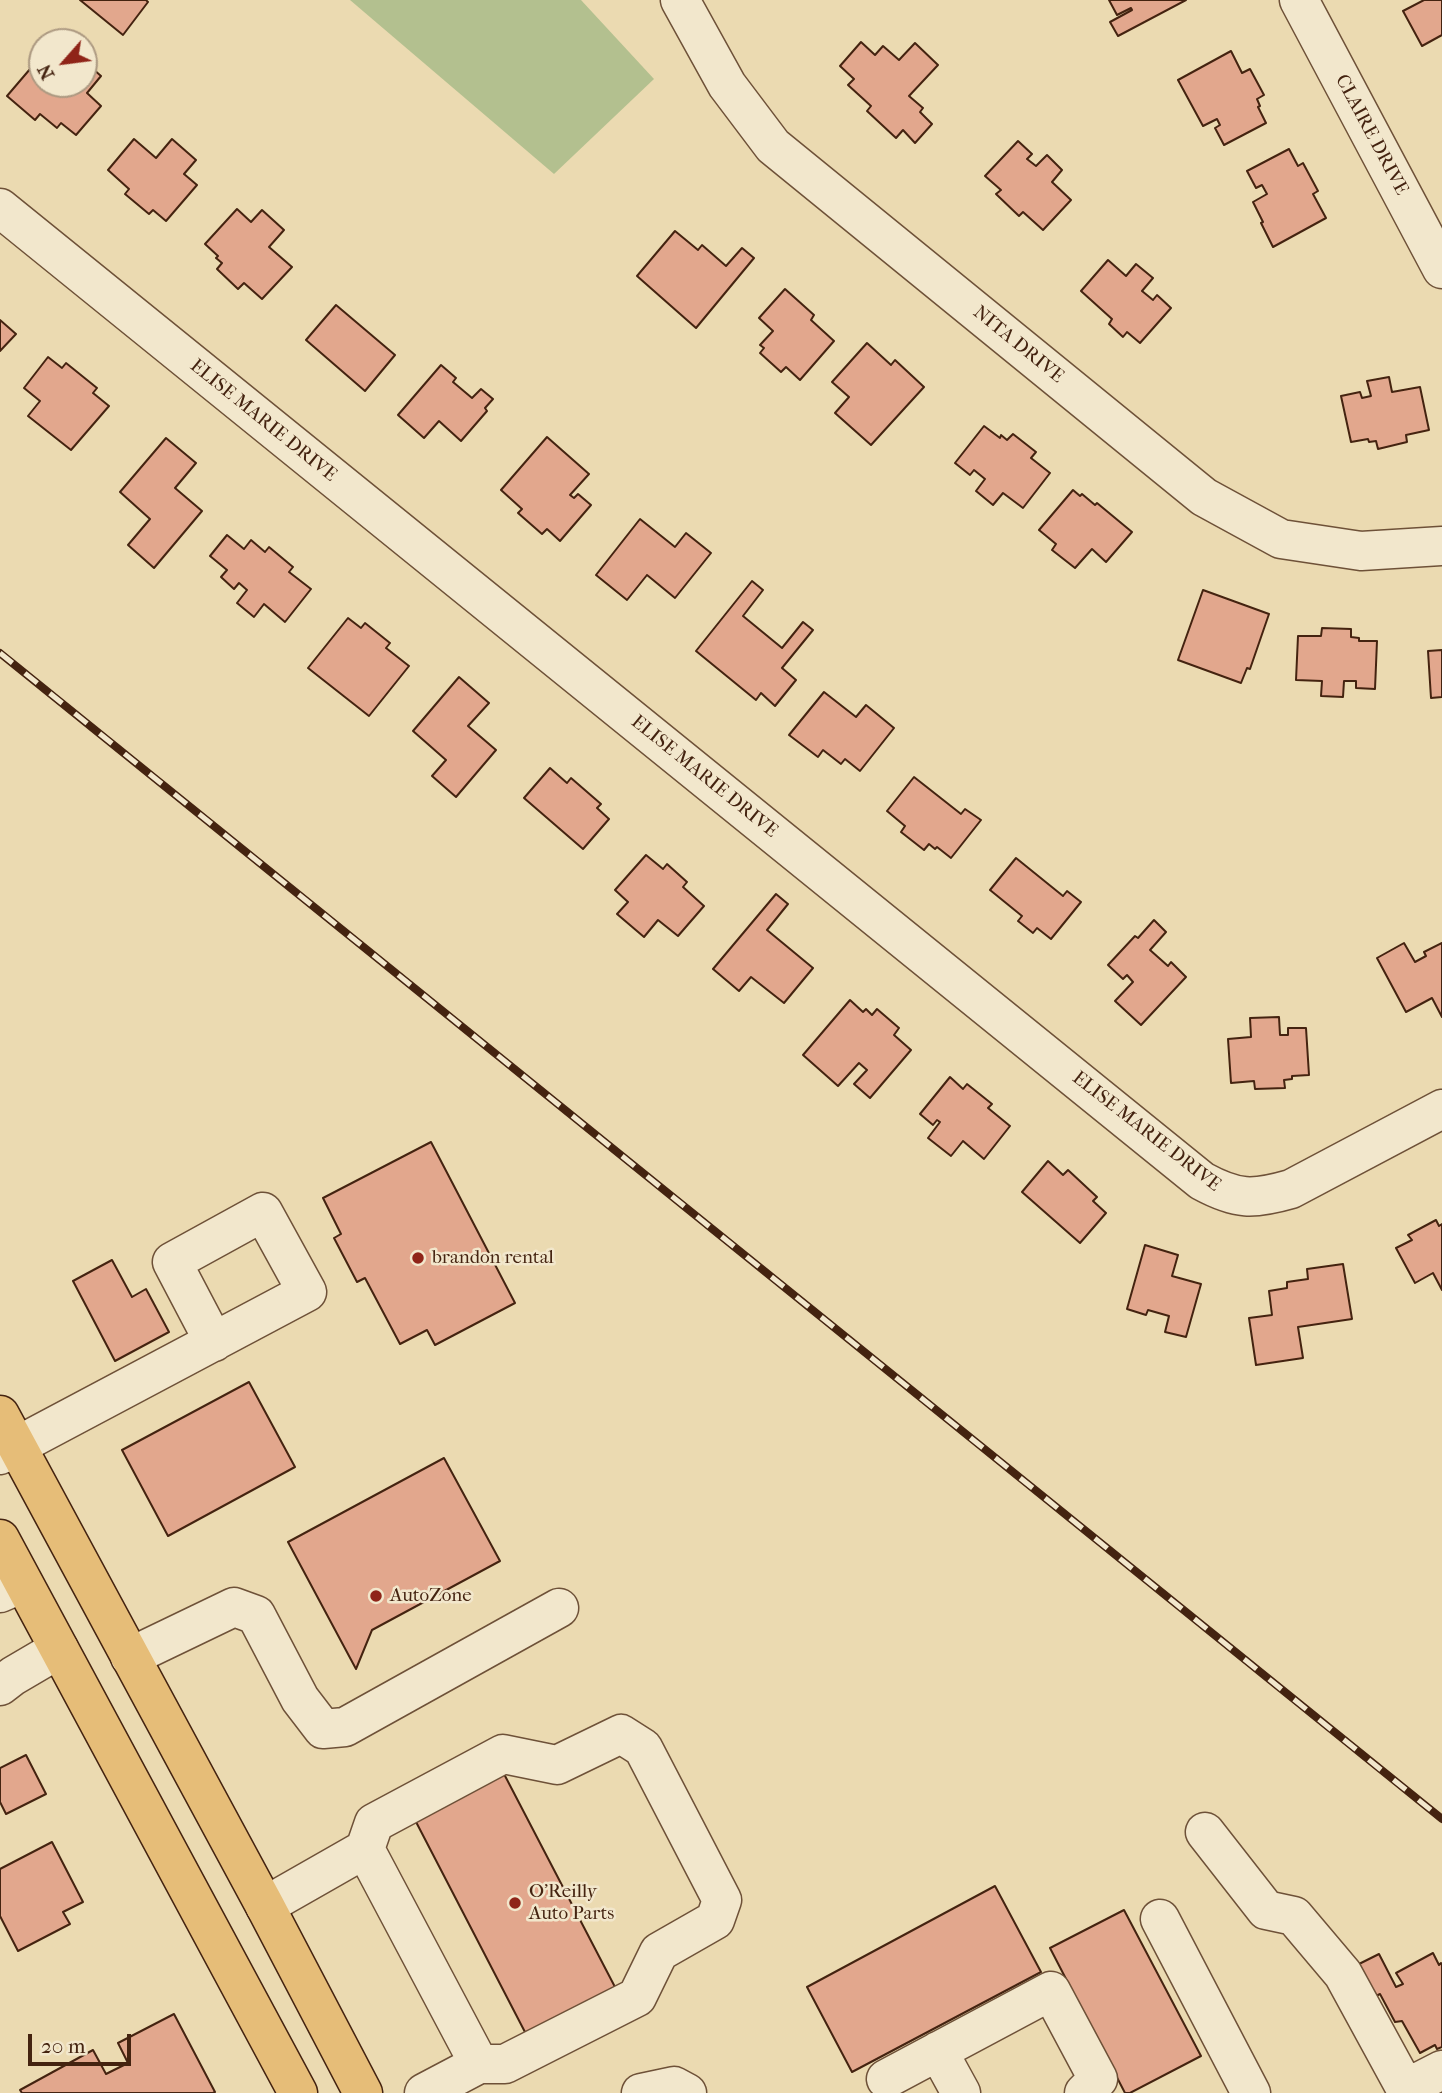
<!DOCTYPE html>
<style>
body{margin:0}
#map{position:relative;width:1442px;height:2093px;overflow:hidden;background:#ebdab1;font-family:"IM FELL French Canon",serif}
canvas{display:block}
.north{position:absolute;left:28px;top:28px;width:70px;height:70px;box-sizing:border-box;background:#f2e7cc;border:2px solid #ac9981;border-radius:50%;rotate:242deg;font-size:19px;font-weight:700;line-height:28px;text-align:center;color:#442310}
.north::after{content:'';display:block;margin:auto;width:24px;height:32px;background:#8f2418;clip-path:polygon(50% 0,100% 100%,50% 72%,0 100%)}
.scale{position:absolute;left:28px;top:2034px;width:103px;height:32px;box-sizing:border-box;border:4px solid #442310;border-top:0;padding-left:9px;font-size:21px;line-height:24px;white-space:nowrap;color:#442310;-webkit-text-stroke:5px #f2e7cc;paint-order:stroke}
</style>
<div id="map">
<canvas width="1442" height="2093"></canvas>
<div class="north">N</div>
<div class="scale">20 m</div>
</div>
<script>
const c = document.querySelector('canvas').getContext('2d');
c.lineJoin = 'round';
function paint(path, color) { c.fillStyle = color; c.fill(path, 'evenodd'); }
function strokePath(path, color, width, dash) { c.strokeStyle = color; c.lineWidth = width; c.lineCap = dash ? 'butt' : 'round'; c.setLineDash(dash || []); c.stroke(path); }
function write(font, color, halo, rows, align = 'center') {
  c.font = font + ' "IM FELL French Canon",serif'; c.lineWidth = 5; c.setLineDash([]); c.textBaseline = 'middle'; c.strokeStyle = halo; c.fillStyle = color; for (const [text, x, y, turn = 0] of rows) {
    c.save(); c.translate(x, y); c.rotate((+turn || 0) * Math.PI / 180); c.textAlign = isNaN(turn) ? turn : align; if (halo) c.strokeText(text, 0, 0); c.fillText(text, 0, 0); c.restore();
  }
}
const green = new Path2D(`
 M 350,0 L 581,0 L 654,79 L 554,174 Z`);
const building = new Path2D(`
 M 80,0 L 146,0 L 148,2 L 123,35 Z
 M 1109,0 L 1186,0 L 1118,36 L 1110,22 L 1132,10 L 1131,8 L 1117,15 Z
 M 1424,0 L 1442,0 L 1442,35 L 1422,46 L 1403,11 Z
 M 861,42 L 875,55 L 883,46 L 899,60 L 915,43 L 938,65 L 909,96 L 923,108 L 920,112 L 932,124 L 915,143 L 903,130 L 896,138 L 867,111 L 871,106 L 848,85 L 854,79 L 840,66 Z
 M 1231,51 L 1242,73 L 1250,69 L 1264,95 L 1257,99 L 1260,106 L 1258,107 L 1266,123 L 1224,145 L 1215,128 L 1220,125 L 1217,119 L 1203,126 L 1178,80 Z
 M 42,55 L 42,84 L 84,84 L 84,61 L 101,76 L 87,93 L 101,106 L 76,135 L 61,123 L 57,128 L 40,114 L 35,120 L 7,96 Z
 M 134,139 L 156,158 L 172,139 L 196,160 L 184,174 L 197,185 L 166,221 L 153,210 L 149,214 L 125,194 L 129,189 L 108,170 Z
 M 1018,141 L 1032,154 L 1027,159 L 1036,166 L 1047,155 L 1062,170 L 1052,182 L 1071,200 L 1043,230 L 1023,212 L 1019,216 L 996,194 L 1001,190 L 985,176 Z
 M 1289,149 L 1298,166 L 1303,163 L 1318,191 L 1313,194 L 1326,218 L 1273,247 L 1261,223 L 1263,222 L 1253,202 L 1267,194 L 1262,185 L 1256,188 L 1247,171 Z
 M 237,209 L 251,222 L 262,210 L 284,230 L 269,247 L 292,267 L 262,299 L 244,283 L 238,289 L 217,269 L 222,263 L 216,258 L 218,256 L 205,244 Z
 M 675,231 L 698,250 L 702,245 L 726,266 L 742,248 L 754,258 L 696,328 L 637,276 Z
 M 1108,260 L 1126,276 L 1136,264 L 1153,278 L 1142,291 L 1153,300 L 1157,295 L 1171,308 L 1140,343 L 1127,332 L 1123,337 L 1109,324 L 1112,319 L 1081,291 Z
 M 785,289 L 814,315 L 811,320 L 834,341 L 800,380 L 786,367 L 781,372 L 760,353 L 764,348 L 760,345 L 773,331 L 759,318 Z
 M 336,305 L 395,355 L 365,391 L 306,340 Z
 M 0,320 L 16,334 L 0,351 Z
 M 867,343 L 891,365 L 895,360 L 924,387 L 871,445 L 835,413 L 849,397 L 832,382 Z
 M 48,357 L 62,368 L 66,363 L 97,388 L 93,393 L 109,406 L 71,450 L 28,416 L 40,401 L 24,388 Z
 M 441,365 L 456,378 L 453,382 L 472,398 L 481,389 L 493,399 L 485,408 L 487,411 L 461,441 L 439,421 L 424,438 L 398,415 Z
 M 1389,377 L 1392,392 L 1420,387 L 1429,430 L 1406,435 L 1407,442 L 1378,449 L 1376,441 L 1369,442 L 1368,439 L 1351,442 L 1341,396 L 1360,392 L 1362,398 L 1371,396 L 1367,381 Z
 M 984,426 L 1000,438 L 1001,435 L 1007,440 L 1013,434 L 1036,452 L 1031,458 L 1050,473 L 1023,508 L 1003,493 L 993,505 L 976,491 L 985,479 L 974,470 L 970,475 L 955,463 Z
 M 547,437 L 589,474 L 570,495 L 574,498 L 578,494 L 591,505 L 560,541 L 547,529 L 542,534 L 518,513 L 522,509 L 501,490 Z
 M 166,438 L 196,463 L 175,488 L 202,511 L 154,568 L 128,545 L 150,519 L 120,492 Z
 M 1073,490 L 1080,496 L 1082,494 L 1095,505 L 1097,503 L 1132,532 L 1106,562 L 1092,549 L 1075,568 L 1052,550 L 1056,544 L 1039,530 Z
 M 640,519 L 675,547 L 686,533 L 711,553 L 675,598 L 647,575 L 627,600 L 596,575 Z
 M 227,535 L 244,549 L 251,540 L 265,552 L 269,547 L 293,567 L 289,572 L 311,589 L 285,622 L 264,604 L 254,617 L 237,603 L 247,590 L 239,583 L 234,589 L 221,577 L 227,570 L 210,556 Z
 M 752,581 L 763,590 L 743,616 L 782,648 L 803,622 L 813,630 L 782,668 L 796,680 L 775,706 L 761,693 L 756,700 L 696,651 Z
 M 1203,590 L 1269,614 L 1250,669 L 1247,668 L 1241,683 L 1178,660 Z
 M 348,618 L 361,628 L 365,623 L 390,643 L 386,648 L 409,666 L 369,716 L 308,668 Z
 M 1322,628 L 1351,629 L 1351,637 L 1359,638 L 1359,641 L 1377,641 L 1375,689 L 1356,688 L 1356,681 L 1344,681 L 1343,697 L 1321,696 L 1322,681 L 1296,680 L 1298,636 L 1321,636 Z
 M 1442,650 L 1442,697 L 1431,698 L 1428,651 Z
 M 459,677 L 489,703 L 468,726 L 496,750 L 456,797 L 432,776 L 446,760 L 413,731 Z
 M 824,692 L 856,717 L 866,705 L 894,728 L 860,771 L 845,759 L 841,764 L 823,750 L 818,757 L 789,735 Z
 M 550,768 L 567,783 L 571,778 L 601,804 L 597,808 L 609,819 L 583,849 L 524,798 Z
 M 914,777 L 961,814 L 965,809 L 981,820 L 951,858 L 937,847 L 935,849 L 929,844 L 924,850 L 901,832 L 905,826 L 887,811 Z
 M 646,855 L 663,869 L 667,864 L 687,882 L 683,887 L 704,906 L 678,936 L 658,920 L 644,937 L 617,914 L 628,902 L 615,890 Z
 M 1016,858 L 1063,896 L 1067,891 L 1081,902 L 1051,939 L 1037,928 L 1033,933 L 1018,921 L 1022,916 L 990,890 Z
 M 776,894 L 788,904 L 767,930 L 813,968 L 784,1003 L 751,977 L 739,991 L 713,969 Z
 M 1154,920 L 1166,932 L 1150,950 L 1168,966 L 1171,962 L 1186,977 L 1141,1025 L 1115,1001 L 1133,982 L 1127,975 L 1123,979 L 1108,965 L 1135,936 L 1138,938 Z
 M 1404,943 L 1415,962 L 1426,956 L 1424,952 L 1442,943 L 1442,1017 L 1432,998 L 1406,1012 L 1377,958 Z
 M 850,1000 L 863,1012 L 866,1009 L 872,1015 L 877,1009 L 899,1028 L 894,1035 L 911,1050 L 870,1098 L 854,1084 L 867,1070 L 859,1063 L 838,1086 L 803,1055 Z
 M 1279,1017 L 1280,1035 L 1288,1035 L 1288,1028 L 1306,1028 L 1309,1075 L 1292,1076 L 1292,1079 L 1284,1080 L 1285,1088 L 1255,1089 L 1254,1081 L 1231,1083 L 1228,1039 L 1251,1037 L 1250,1018 Z
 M 950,1077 L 963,1089 L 967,1084 L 992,1104 L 988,1108 L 1010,1126 L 984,1159 L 963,1141 L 951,1156 L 928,1138 L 940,1122 L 937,1120 L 933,1125 L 920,1114 Z
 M 431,1142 L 515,1303 L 435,1345 L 427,1330 L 400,1344 L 365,1278 L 357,1282 L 334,1238 L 341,1234 L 323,1198 Z
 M 1048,1161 L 1063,1175 L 1068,1170 L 1097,1197 L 1093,1201 L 1106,1213 L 1080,1243 L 1022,1192 Z
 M 1436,1220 L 1439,1226 L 1442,1224 L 1442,1290 L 1433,1273 L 1415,1283 L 1396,1248 L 1412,1240 L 1408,1235 Z
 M 1145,1245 L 1178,1255 L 1172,1276 L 1201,1284 L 1186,1337 L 1165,1332 L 1169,1316 L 1148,1310 L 1146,1315 L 1127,1309 Z
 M 112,1260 L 132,1297 L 146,1289 L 169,1332 L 115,1361 L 73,1281 Z
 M 1343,1264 L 1352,1319 L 1298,1327 L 1303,1358 L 1256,1365 L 1249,1318 L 1272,1315 L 1269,1291 L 1287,1288 L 1287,1282 L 1308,1279 L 1307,1269 Z
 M 249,1382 L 295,1467 L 168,1536 L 122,1450 Z
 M 444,1458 L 500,1561 L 372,1630 L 356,1669 L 288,1542 Z
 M 26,1755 L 46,1794 L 6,1814 L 0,1802 L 0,1768 Z
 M 503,1772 L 615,1987 L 526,2034 L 414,1818 Z
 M 52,1842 L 83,1902 L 63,1912 L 70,1924 L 18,1951 L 0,1916 L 0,1869 Z
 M 995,1886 L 1041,1972 L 852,2072 L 807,1987 Z
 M 1124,1910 L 1201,2056 L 1130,2093 L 1125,2093 L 1050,1948 Z
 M 1433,1953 L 1439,1965 L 1441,1963 L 1442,1965 L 1442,2047 L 1437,2049 L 1435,2045 L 1420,2053 L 1402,2021 L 1395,2022 L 1380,1994 L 1376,1996 L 1359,1964 L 1379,1954 L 1396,1987 L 1403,1984 L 1396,1973 Z
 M 174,2014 L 215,2092 L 213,2093 L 22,2093 L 20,2090 L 93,2050 L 106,2074 L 128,2063 L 118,2043 Z`);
const minor = new Path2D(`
 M 680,0 L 727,85 L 773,146 L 1204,497 L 1281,539 L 1361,551 L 1442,546
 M 1299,0 L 1442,269
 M 0,208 L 1202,1181 C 1237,1200 1253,1200 1291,1189 L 1442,1109
 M 0,1455 L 307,1292 L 263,1212 L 172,1262 L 214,1342
 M 0,1593 L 23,1583
 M 130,1657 L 234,1607 L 256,1615 L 300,1699 L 323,1729 L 345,1727 L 559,1608
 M 0,1686 L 13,1676 L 59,1649
 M 1205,1832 L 1266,1910 L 1294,1916 L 1343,1974 L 1408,2093
 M 365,1849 L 479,2064
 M 265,1906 L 365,1849 L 374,1823 L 503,1754 L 557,1765 L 621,1734 L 643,1748 L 722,1900 L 715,1920 L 659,1952 L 637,1997 L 505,2064 L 479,2064 L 424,2093
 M 1160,1919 L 1251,2093
 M 938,2051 L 961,2093
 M 886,2079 L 1051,1991 L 1098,2079 L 1084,2093
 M 1405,2089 L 1442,2070
 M 641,2093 L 674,2086 L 687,2093`);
const major = new Path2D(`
 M 0,1415 L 265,1906 L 363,2093
 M 0,1539 L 298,2093`);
const rail = new Path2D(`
 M 0,653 L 1442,1819`);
const markers = [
 [418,1258,7,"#8f2418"],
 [376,1596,7,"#8f2418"],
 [515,1903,7,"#8f2418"]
];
const streetNames = [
 ["CLAIRE DRIVE",1371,135,62],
 ["NITA DRIVE",1018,345,39],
 ["ELISE MARIE DRIVE",263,421,39],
 ["ELISE MARIE DRIVE",704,777,39],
 ["ELISE MARIE DRIVE",1146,1132,38]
];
const poiNames = [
 ["brandon rental",432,1258],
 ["AutoZone",390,1596],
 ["O'Reilly",529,1892],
 ["Auto Parts",529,1914]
];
paint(green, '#b3c08f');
paint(building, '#e2a78d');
strokePath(building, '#442310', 2);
strokePath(minor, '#6e5138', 41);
strokePath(major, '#442310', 41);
strokePath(minor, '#f2e7cc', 38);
strokePath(major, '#e6bd78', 38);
strokePath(rail, '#442310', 8);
strokePath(rail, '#f2e7cc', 5, [16]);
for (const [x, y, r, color] of markers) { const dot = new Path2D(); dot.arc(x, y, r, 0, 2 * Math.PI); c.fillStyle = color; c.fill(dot); strokePath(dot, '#f2e7cc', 2.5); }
write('19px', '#442310', '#f2e7cc', streetNames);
write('19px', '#442310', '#f2e7cc', poiNames, 'left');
</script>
